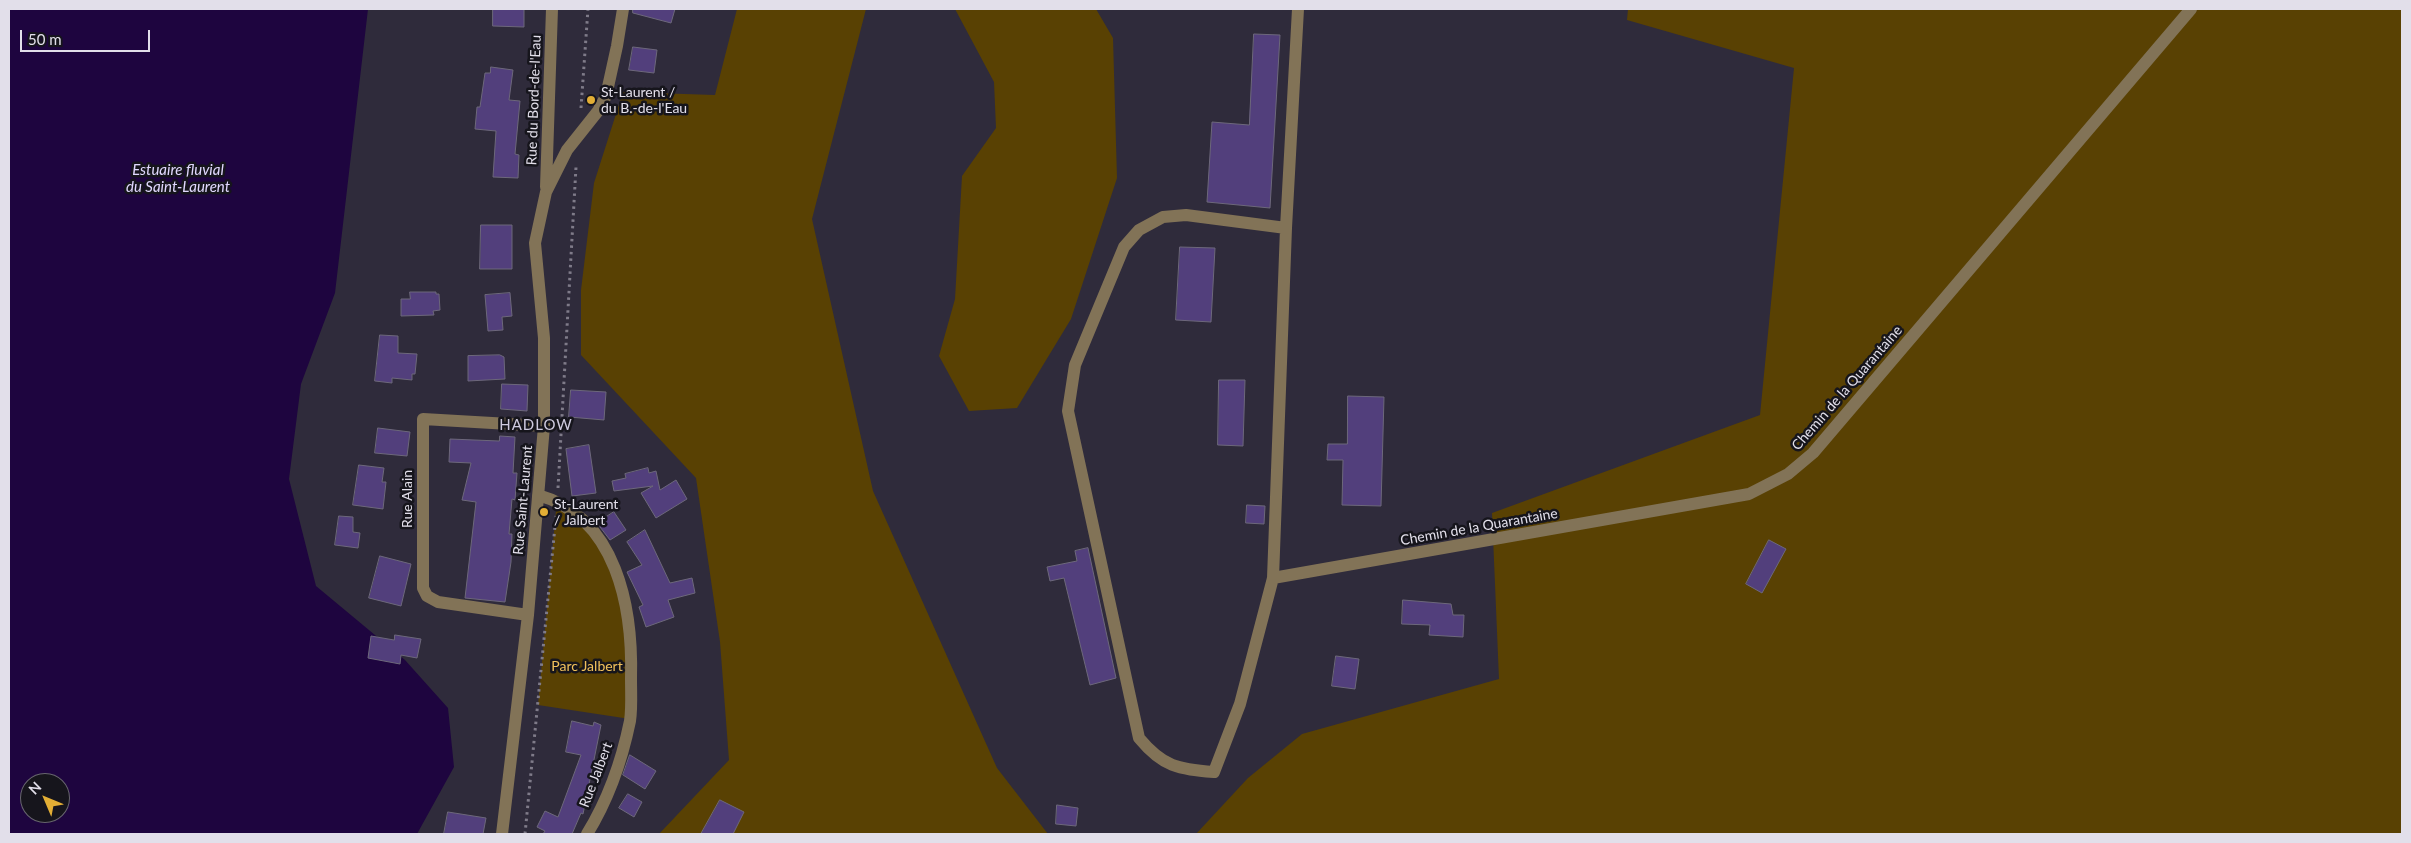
<!DOCTYPE html>
<style>
body{margin:0}
#map{position:relative;width:2411px;height:843px;overflow:hidden;background:#2f2b3b;font-family:Lato,sans-serif}
canvas{display:block}
.frame{position:absolute;inset:0;border:10px solid #e2dfea;pointer-events:none}
.north{position:absolute;left:20px;top:773px;width:50px;height:50px;box-sizing:border-box;background:#16151c;border:1px solid #68666e;border-radius:50%;rotate:315deg;font-size:14px;font-weight:700;line-height:20px;text-align:center;color:#e2dfea}
.north::after{content:'';display:block;margin:auto;width:18px;height:22px;background:#e3ae35;clip-path:polygon(50% 0,100% 100%,50% 72%,0 100%)}
.scale{position:absolute;left:20px;top:30px;width:130px;height:22px;box-sizing:border-box;border:2px solid #e2dfea;border-top:0;padding-left:6px;font-size:15px;line-height:18px;white-space:nowrap;color:#e2dfea;-webkit-text-stroke:4px #16151c;paint-order:stroke}
</style>
<div id="map">
<canvas width="2411" height="843"></canvas>
<div class="frame"></div>
<div class="north">N</div>
<div class="scale">50 m</div>
</div>
<script>
const c = document.querySelector('canvas').getContext('2d');
c.lineJoin = 'round';
function paint(path, color) { c.fillStyle = color; c.fill(path, 'evenodd'); }
function strokePath(path, color, width, dash) { c.strokeStyle = color; c.lineWidth = width; c.lineCap = dash ? 'butt' : 'round'; c.setLineDash(dash || []); c.stroke(path); }
function write(font, color, halo, rows, align = 'center') {
  c.font = font + ' Lato,sans-serif'; c.lineWidth = 5; c.setLineDash([]); c.textBaseline = 'middle'; c.strokeStyle = halo; c.fillStyle = color; for (const [text, x, y, turn = 0] of rows) {
    c.save(); c.translate(x, y); c.rotate((+turn || 0) * Math.PI / 180); c.textAlign = isNaN(turn) ? turn : align; if (halo) c.strokeText(text, 0, 0); c.fillText(text, 0, 0); c.restore();
  }
}
const green = new Path2D(`
 M 737,9 L 866,9 L 812,219 L 873,491 L 997,768 L 1048,834 L 659,834 L 729,760 L 720,642 L 696,478 L 581,355 L 581,290 L 594,183 L 623,92 L 715,95 Z
 M 955,9 L 1096,9 L 1113,38 L 1117,178 L 1071,319 L 1017,408 L 969,411 L 939,356 L 955,299 L 962,176 L 996,128 L 994,82 Z
 M 1628,9 L 2402,9 L 2402,834 L 1196,834 L 1248,778 L 1302,734 L 1499,679 L 1492,513 L 1760,415 L 1794,68 L 1627,20 Z
 M 557,500 L 590,527 L 621,585 L 630,719 L 538,705 Z`);
const water = new Path2D(`
 M 9,9 L 368,9 L 335,293 L 301,384 L 289,479 L 316,586 L 405,660 L 448,708 L 454,767 L 417,834 L 9,834 ZM 30,783 L 60,783 L 60,813 L 30,813 Z`);
const building = new Path2D(`
 M 493,9 L 524,9 L 524,27 L 493,26 Z
 M 633,9 L 675,9 L 671,23 L 633,13 Z
 M 1254,34 L 1280,35 L 1270,208 L 1207,202 L 1212,122 L 1249,125 Z
 M 633,47 L 657,50 L 654,73 L 629,70 Z
 M 491,67 L 513,70 L 509,100 L 520,101 L 515,154 L 519,155 L 518,178 L 493,177 L 496,131 L 475,129 L 477,107 L 480,107 L 485,73 L 490,73 Z
 M 481,225 L 512,225 L 512,269 L 480,269 Z
 M 1180,247 L 1215,248 L 1211,322 L 1176,320 Z
 M 410,292 L 436,292 L 436,294 L 439,294 L 440,310 L 433,311 L 434,315 L 401,316 L 401,299 L 410,299 Z
 M 510,293 L 512,316 L 502,317 L 503,330 L 488,331 L 485,295 Z
 M 380,335 L 398,336 L 398,353 L 417,354 L 415,374 L 412,374 L 412,380 L 392,378 L 392,383 L 375,381 Z
 M 500,355 L 504,357 L 505,379 L 468,381 L 468,356 Z
 M 1219,380 L 1245,380 L 1243,446 L 1218,445 Z
 M 502,384 L 528,385 L 527,411 L 501,409 Z
 M 571,390 L 606,392 L 604,420 L 569,417 Z
 M 1348,396 L 1384,397 L 1381,506 L 1342,505 L 1343,460 L 1327,460 L 1328,444 L 1347,444 Z
 M 378,428 L 410,432 L 407,456 L 375,453 Z
 M 500,436 L 515,437 L 513,473 L 517,473 L 515,500 L 512,499 L 509,534 L 512,534 L 511,562 L 505,602 L 465,598 L 476,502 L 462,500 L 471,463 L 449,462 L 450,439 L 499,441 Z
 M 589,445 L 596,493 L 572,496 L 566,449 Z
 M 359,465 L 384,468 L 382,482 L 386,482 L 383,509 L 353,505 Z
 M 648,468 L 649,473 L 656,471 L 660,490 L 676,480 L 687,499 L 656,518 L 641,493 L 653,486 L 614,491 L 612,481 L 626,478 L 625,474 Z
 M 1247,505 L 1265,506 L 1264,524 L 1246,523 Z
 M 614,512 L 626,530 L 610,540 L 597,523 Z
 M 339,516 L 353,517 L 353,532 L 360,533 L 358,548 L 335,545 Z
 M 645,530 L 670,583 L 692,578 L 695,593 L 668,600 L 674,617 L 646,627 L 639,607 L 643,605 L 627,572 L 642,565 L 627,542 Z
 M 1769,540 L 1786,549 L 1762,593 L 1746,584 Z
 M 1088,548 L 1116,678 L 1090,685 L 1064,578 L 1050,581 L 1047,567 L 1077,561 L 1075,551 Z
 M 380,556 L 411,564 L 401,606 L 369,598 Z
 M 1403,600 L 1451,604 L 1453,615 L 1464,615 L 1463,637 L 1429,635 L 1430,625 L 1402,624 Z
 M 395,635 L 421,639 L 417,658 L 401,655 L 400,664 L 368,658 L 371,636 L 394,640 Z
 M 1336,656 L 1359,659 L 1355,689 L 1332,686 Z
 M 572,721 L 593,726 L 594,722 L 601,725 L 583,814 L 581,813 L 572,834 L 543,834 L 545,831 L 537,827 L 545,811 L 558,817 L 581,755 L 566,752 Z
 M 630,755 L 656,771 L 645,789 L 623,775 Z
 M 628,794 L 642,802 L 634,817 L 619,808 Z
 M 720,800 L 744,812 L 733,834 L 701,834 Z
 M 1057,805 L 1078,808 L 1076,826 L 1056,824 Z
 M 448,812 L 486,818 L 483,834 L 444,834 Z`);
const path = new Path2D(`
 M 581,108 L 588,9
 M 558,488 L 576,167
 M 525,834 L 556,516`);
const minor = new Path2D(`
 M 546,187 L 552,9
 M 1286,228 L 1186,215 L 1163,217 L 1139,230 L 1124,247 L 1075,365 L 1068,411 L 1139,738 C 1163,767 1178,769 1214,772 L 1240,704 L 1273,578 L 1286,228 L 1298,9
 M 538,495 C 617,517 633,608 631,679 C 631,693 632,708 630,721 C 622,760 608,800 587,834
 M 1273,578 L 1749,494 L 1788,474 L 1813,453 L 2191,9
 M 528,615 L 438,602 L 427,596 L 423,588 L 423,419 L 544,426
 M 502,834 L 528,615 L 544,426 L 544,338 L 535,243 L 546,192 L 567,150 L 598,111 L 606,96 L 617,46 L 623,9`);
const markers = [
 [591,100,5,"#e3ae35"],
 [544,512,5,"#e3ae35"]
];
const poiNames = [
 ["St-Laurent /",601,92],
 ["du B.-de-l'Eau",601,108],
 ["St-Laurent",554,504],
 ["/ Jalbert",554,520]
];
const streetNames = [
 ["Rue du Bord-de-l'Eau",534,100,-88],
 ["Chemin de la Quarantaine",1847,388,-49],
 ["Rue Alain",407,499,-90],
 ["Rue Saint-Laurent",523,500,-85],
 ["Chemin de la Quarantaine",1479,527,-10],
 ["Rue Jalbert",596,775,-69]
];
const parkNames = [
 ["Parc Jalbert",587,666]
];
const waterNames = [
 ["Estuaire fluvial",178,170],
 ["du Saint-Laurent",178,187]
];
const neighbourhoodNames = [
 ["HADLOW",536,425]
];
paint(green, '#594103');
paint(water, '#1e053f');
paint(building, '#523f7c');
strokePath(building, '#6d687b', 1);
strokePath(path, '#7f7b89', 3, [2.5, 4]);
strokePath(minor, '#827357', 12);
for (const [x, y, r, color] of markers) { const dot = new Path2D(); dot.arc(x, y, r, 0, 2 * Math.PI); c.fillStyle = color; c.fill(dot); strokePath(dot, '#16151c', 2); }
write('14px', '#e2dfea', '#16151c', poiNames, 'left');
write('14px', '#e2dfea', '#16151c', streetNames);
write('14px', '#f1c15c', '#16151c', parkNames);
write('italic 15px', '#e1d8fe', '#16151c', waterNames);
c.letterSpacing = '1px';
write('15px', '#cecadf', '#16151c', neighbourhoodNames);
c.letterSpacing = '0px';
</script>
